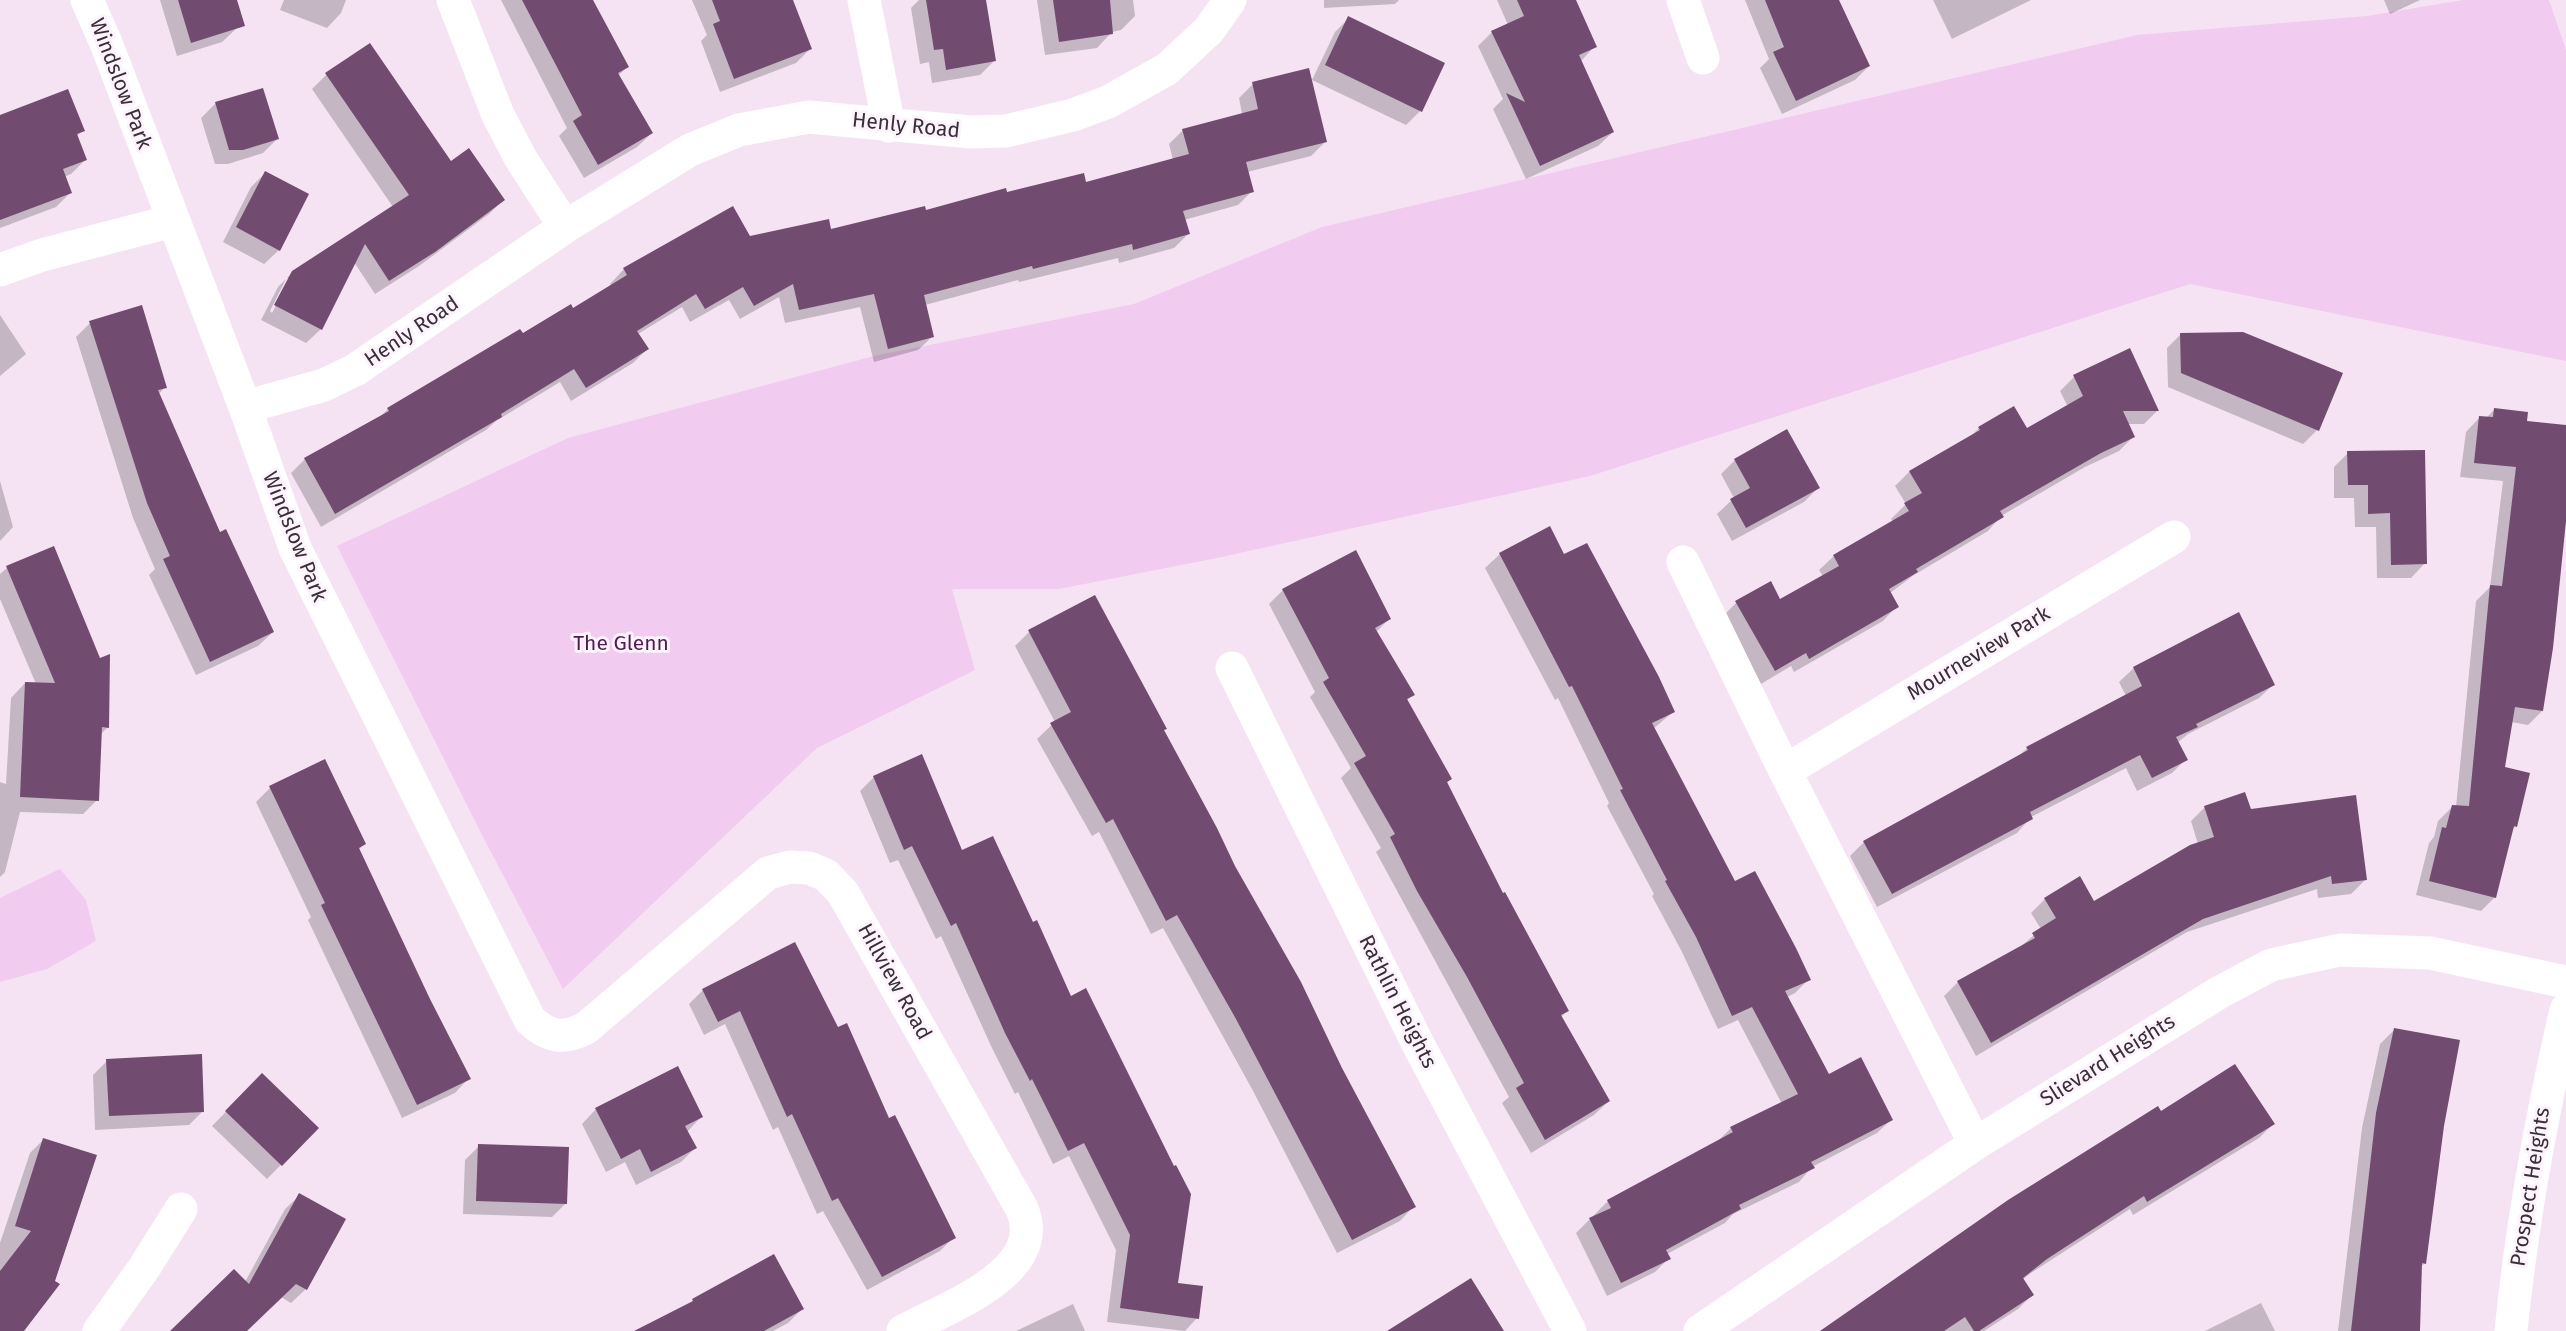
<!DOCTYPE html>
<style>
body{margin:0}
canvas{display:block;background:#f5e3f3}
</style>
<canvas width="2566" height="1331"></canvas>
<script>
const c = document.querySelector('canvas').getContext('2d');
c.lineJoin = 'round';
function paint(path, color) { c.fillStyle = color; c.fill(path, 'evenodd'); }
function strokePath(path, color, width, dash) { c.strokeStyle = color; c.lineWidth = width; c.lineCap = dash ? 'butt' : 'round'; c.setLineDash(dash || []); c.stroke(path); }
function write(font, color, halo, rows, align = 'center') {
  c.font = font + ' "Fira Sans",sans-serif'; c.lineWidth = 6; c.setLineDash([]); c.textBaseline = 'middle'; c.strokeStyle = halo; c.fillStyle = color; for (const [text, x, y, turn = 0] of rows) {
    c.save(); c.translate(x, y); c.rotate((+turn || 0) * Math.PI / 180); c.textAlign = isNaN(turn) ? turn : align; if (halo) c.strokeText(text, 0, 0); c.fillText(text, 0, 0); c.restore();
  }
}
const green = new Path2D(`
 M 2463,0 L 2549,0 L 2566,50 L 2566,361 L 2190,284 L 1590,476 L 1217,558 L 1059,589 L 952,589 L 975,670 L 817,748 L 563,989 L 482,835 L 337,546 L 568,438 L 874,356 L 1134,304 L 1322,227 L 2137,35 L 2367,16 Z
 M 60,869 L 86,900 L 96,941 L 47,969 L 0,982 L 0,898 Z`);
const shadow = new Path2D(`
 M 160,0 L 228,0 L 237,28 L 222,42 L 177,56 Z
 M 284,0 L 346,0 L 341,13 L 327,28 L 280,10 Z
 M 501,0 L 588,0 L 627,67 L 618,76 L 652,133 L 637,147 L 584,178 L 559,136 L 567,128 Z
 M 692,0 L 737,0 L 810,49 L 796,63 L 720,92 L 701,41 L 707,35 Z
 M 919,0 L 984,0 L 994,61 L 980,75 L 932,83 L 929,62 L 920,64 L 911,8 Z
 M 1037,0 L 1133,0 L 1135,16 L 1121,30 L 1112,32 L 1097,48 L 1045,55 Z
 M 1324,0 L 1399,0 L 1395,4 L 1324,8 Z
 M 1497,0 L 1574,0 L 1595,46 L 1581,61 L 1613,132 L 1598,146 L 1526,179 L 1493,109 L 1503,99 L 1478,46 L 1492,32 L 1508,25 Z
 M 1745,0 L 1837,0 L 1869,66 L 1855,80 L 1782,114 L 1760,68 L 1769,59 Z
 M 1933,0 L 2031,0 L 1952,39 Z
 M 2384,0 L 2420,0 L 2390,14 Z
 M 1349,18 L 1443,64 L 1420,111 L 1406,125 L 1312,80 L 1335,32 Z
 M 369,45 L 451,163 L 503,200 L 489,214 L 419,266 L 375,294 L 354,262 L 321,329 L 306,343 L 261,320 L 278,287 L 286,279 L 270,311 L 272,313 L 290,278 L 287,278 L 292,273 L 393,207 L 312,89 L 326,75 Z
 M 1253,84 L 1325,142 L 1311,156 L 1247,172 L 1252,191 L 1238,205 L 1184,220 L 1188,234 L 1174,248 L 1119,263 L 1118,258 L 1019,282 L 1018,280 L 925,305 L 933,336 L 918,350 L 874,362 L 860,307 L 785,323 L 779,297 L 740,319 L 729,300 L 690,322 L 682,307 L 638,334 L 647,349 L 633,363 L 571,401 L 560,382 L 496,421 L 486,430 L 321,527 L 291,473 L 305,459 L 378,419 L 388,409 L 573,310 L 611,286 L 610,284 L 624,269 L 750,237 L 830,231 L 1006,194 L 1085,184 L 1173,160 L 1169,144 L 1183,130 L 1242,114 L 1239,98 Z
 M 216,103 L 277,139 L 263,153 L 228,164 L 215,164 L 201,118 Z
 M 83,130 L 76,137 L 85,160 L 71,174 L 64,177 L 70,193 L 56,207 L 0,228 L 0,165 Z
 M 265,173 L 279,250 L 264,264 L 223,242 L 251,187 Z
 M 0,315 L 26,354 L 0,376 Z
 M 90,323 L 165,387 L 158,395 L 219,534 L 273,632 L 258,646 L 196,675 L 149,575 L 155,569 L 133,518 L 76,337 Z
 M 2181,334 L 2317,430 L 2303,444 L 2168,387 L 2167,348 Z
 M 2074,377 L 2158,410 L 2144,424 L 2127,424 L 2133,437 L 2119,451 L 2085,467 L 2001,516 L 1988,531 L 1914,575 L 1890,593 L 1897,606 L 1883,621 L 1794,672 L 1791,666 L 1761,684 L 1722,617 L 1736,603 L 1780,601 L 1823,576 L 1819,570 L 1834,556 L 1893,522 L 1891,519 L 1906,504 L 1895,486 L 1909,472 L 1968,439 L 1979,428 L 2027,430 L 2068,407 L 2060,391 Z
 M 2494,410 L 2525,422 L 2566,427 L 2566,514 L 2542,711 L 2528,725 L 2511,722 L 2504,768 L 2516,826 L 2511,831 L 2495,897 L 2481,911 L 2416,895 L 2429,843 L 2434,837 L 2438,821 L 2452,807 L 2456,807 L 2476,601 L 2490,587 L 2503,481 L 2460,477 L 2466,432 L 2480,417 L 2486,418 Z
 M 2348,453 L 2425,563 L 2411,578 L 2377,578 L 2376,527 L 2355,527 L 2354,498 L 2334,498 L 2334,467 Z
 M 1735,460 L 1818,488 L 1804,502 L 1732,541 L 1717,514 L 1734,498 L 1721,474 Z
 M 0,481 L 13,527 L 0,541 Z
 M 1500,554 L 1564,556 L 1673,712 L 1653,729 L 1734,883 L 1809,979 L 1795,993 L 1787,997 L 1829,1076 L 1892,1119 L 1877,1133 L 1812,1167 L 1799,1182 L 1733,1214 L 1725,1223 L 1667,1254 L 1669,1258 L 1655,1272 L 1607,1296 L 1576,1233 L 1608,1201 L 1717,1142 L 1731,1128 L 1782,1104 L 1738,1020 L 1718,1029 L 1682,952 L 1652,896 L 1654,894 L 1607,806 L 1609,803 L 1558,698 L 1555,700 L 1485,568 Z
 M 7,568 L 108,727 L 100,735 L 97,800 L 83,814 L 20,812 L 5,872 L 0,877 L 0,782 L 6,784 L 11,698 L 25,683 L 36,684 L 0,599 L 0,574 Z
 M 1283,590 L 1389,619 L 1376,632 L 1413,695 L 1406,701 L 1450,779 L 1446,784 L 1502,895 L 1567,1011 L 1560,1018 L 1609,1101 L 1594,1115 L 1531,1153 L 1502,1103 L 1509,1097 L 1376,852 L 1381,848 L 1341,778 L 1351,768 L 1310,697 L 1315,692 L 1269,604 Z
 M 1029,632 L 1163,731 L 1414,1206 L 1400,1221 L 1337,1253 L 1252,1089 L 1163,928 L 1151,934 L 1099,832 L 1092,836 L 1037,739 L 1055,722 L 1015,646 Z
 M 2134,668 L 2274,684 L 2259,698 L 2188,734 L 2177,743 L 2186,759 L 2172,773 L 2137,791 L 2126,768 L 2031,817 L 2017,833 L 1877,907 L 1850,856 L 1864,842 L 2016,759 L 2027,748 L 2126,696 L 2119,682 Z
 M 324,761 L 364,844 L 358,850 L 428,1000 L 469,1078 L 455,1093 L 402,1118 L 308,920 L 311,917 L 256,802 L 270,788 Z
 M 874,777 L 962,852 L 1177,1284 L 1197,1318 L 1185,1331 L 1107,1322 L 1116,1250 L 1069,1156 L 1053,1164 L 1018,1092 L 1015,1094 L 992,1048 L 941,936 L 936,939 L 898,860 L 890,863 L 860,791 Z
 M 2205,807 L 2250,811 L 2366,879 L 2351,894 L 2318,898 L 2317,889 L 2187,932 L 1976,1056 L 1944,996 L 1958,982 L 2018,949 L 2041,929 L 2031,913 L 2045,899 L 2094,903 L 2198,844 L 2191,821 Z
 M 703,990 L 838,1029 L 954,1237 L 940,1251 L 867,1290 L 823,1211 L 817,1214 L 778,1127 L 773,1130 L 725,1024 L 704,1035 L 689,1004 Z
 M 2395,1029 L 2442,1126 L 2425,1263 L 2421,1267 L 2419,1331 L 2338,1331 L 2362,1128 L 2380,1044 Z
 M 107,1061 L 203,1111 L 189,1125 L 95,1130 L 93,1075 Z
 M 262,1075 L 317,1128 L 267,1179 L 212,1126 Z
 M 596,1109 L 701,1117 L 687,1132 L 695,1148 L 681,1162 L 636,1185 L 625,1162 L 606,1172 L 582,1124 Z
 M 2161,1113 L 2273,1124 L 2259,1138 L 2133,1215 L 2130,1209 L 2031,1273 L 2022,1280 L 2032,1295 L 2018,1309 L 1984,1331 L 1823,1331 Z
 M 44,1139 L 22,1331 L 0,1331 L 0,1243 L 30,1153 Z
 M 479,1146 L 566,1203 L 552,1217 L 463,1214 L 465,1160 Z
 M 300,1195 L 306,1289 L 291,1303 L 281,1297 L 246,1331 L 171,1331 L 245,1282 L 285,1209 Z
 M 693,1300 L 802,1309 L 788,1323 L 773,1331 L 638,1331 L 688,1306 Z
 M 2261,1303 L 2275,1331 L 2205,1331 Z
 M 1073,1304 L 1085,1331 L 1016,1331 Z`);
const building = new Path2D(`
 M 178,0 L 237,0 L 245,26 L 191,43 Z
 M 522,0 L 593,0 L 629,67 L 618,73 L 653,133 L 598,165 L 573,121 L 582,115 Z
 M 712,0 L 793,0 L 812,49 L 734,79 L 713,24 L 720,21 Z
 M 926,0 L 986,0 L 996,61 L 946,70 L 943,49 L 934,50 Z
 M 1053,0 L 1110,0 L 1113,34 L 1059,42 Z
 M 1517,0 L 1576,0 L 1597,47 L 1579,55 L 1614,132 L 1540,166 L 1506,93 L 1525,102 L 1491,31 L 1524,16 Z
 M 1765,0 L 1839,0 L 1870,66 L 1796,101 L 1773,52 L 1784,47 Z
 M 1348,16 L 1445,63 L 1422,112 L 1325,65 Z
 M 370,43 L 451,161 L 469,148 L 505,200 L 435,252 L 389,281 L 365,244 L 322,330 L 274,305 L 292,271 L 409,195 L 325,73 Z
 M 1309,68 L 1327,142 L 1246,162 L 1254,192 L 1183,211 L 1190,234 L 1133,250 L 1132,244 L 1033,269 L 1032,266 L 924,295 L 934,337 L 888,349 L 874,294 L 799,310 L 793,284 L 754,306 L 743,287 L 705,309 L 696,294 L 637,331 L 649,349 L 586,388 L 574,369 L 501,414 L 502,417 L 335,514 L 304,458 L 389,411 L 387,408 L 520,329 L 523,333 L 571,304 L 573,308 L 627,275 L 623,268 L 733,206 L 750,236 L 829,219 L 831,229 L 925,206 L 926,210 L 1006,188 L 1007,192 L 1084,173 L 1086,182 L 1189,154 L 1182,129 L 1258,109 L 1252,82 Z
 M 263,88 L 279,139 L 243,150 L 229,150 L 215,102 Z
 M 68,89 L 85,131 L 77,134 L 87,160 L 63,169 L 72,193 L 0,220 L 0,115 Z
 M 265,171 L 309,194 L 280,251 L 236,227 Z
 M 142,305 L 167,388 L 158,390 L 220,532 L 226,529 L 274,632 L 210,662 L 163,559 L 170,556 L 147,503 L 89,321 Z
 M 2243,332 L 2343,373 L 2319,431 L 2181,373 L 2180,333 Z
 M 2130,348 L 2159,411 L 2123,411 L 2135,437 L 2101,453 L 2000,511 L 2004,517 L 1916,569 L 1918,572 L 1889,589 L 1899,607 L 1809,659 L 1806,653 L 1775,671 L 1735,601 L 1771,581 L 1780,599 L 1839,566 L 1833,555 L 1909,511 L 1904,503 L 1922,493 L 1909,471 L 1980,430 L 1978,427 L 2014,406 L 2027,428 L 2083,396 L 2073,375 Z
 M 2494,408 L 2528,412 L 2527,421 L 2566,425 L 2566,521 L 2553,648 L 2543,711 L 2515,707 L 2505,767 L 2530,773 L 2517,827 L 2514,826 L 2496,898 L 2429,881 L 2442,827 L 2446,828 L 2452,805 L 2469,806 L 2490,585 L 2502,586 L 2516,467 L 2474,463 L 2479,416 L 2493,417 Z
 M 1787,429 L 1820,488 L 1746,528 L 1730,499 L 1750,488 L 1734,459 Z
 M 2425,450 L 2427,564 L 2391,565 L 2390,513 L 2368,514 L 2368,485 L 2348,485 L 2347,451 Z
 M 1550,526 L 1564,554 L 1587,543 L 1659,677 L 1675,712 L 1652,723 L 1735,881 L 1755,871 L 1796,948 L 1811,980 L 1785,991 L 1829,1074 L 1861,1057 L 1893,1120 L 1811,1162 L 1815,1168 L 1739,1205 L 1741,1209 L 1666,1250 L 1671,1259 L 1621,1283 L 1589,1218 L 1611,1208 L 1607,1200 L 1733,1132 L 1730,1127 L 1798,1094 L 1752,1007 L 1732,1016 L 1696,937 L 1665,881 L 1667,880 L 1620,790 L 1623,789 L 1572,686 L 1569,687 L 1499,553 Z
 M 54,546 L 100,658 L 110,654 L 109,728 L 102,727 L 99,801 L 20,797 L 25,682 L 55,683 L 6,566 Z
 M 1356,550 L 1391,619 L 1375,628 L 1415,695 L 1407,699 L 1452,779 L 1447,782 L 1503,893 L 1505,892 L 1569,1011 L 1561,1015 L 1610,1101 L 1545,1140 L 1516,1088 L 1524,1083 L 1467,977 L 1417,891 L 1390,837 L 1395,834 L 1354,763 L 1366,756 L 1323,682 L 1329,678 L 1282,589 Z
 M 1095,595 L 1167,729 L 1164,730 L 1217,828 L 1235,866 L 1301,982 L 1342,1068 L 1416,1207 L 1352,1240 L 1236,1019 L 1177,915 L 1166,921 L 1113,819 L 1106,823 L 1050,723 L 1071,712 L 1028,630 Z
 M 2239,612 L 2275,685 L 2196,724 L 2198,727 L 2176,737 L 2188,760 L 2152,778 L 2140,755 L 2030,812 L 2033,819 L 1892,894 L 1863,841 L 2028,750 L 2026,747 L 2142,686 L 2133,667 Z
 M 922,754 L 962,850 L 993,836 L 1033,922 L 1037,920 L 1071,996 L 1086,988 L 1174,1166 L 1176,1165 L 1191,1194 L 1178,1283 L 1203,1286 L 1199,1319 L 1120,1308 L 1130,1235 L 1084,1143 L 1068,1151 L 1032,1079 L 1030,1081 L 1005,1033 L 956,923 L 951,926 L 912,846 L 904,850 L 873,776 Z
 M 325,759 L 366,844 L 359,848 L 430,999 L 471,1079 L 417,1105 L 321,905 L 325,903 L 269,786 Z
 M 2245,792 L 2251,809 L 2356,795 L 2367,880 L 2332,884 L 2331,876 L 2203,919 L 1991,1043 L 1957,981 L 2035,938 L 2032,933 L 2056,918 L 2044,898 L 2080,876 L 2094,901 L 2190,845 L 2214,837 L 2204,806 Z
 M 795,942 L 838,1027 L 847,1023 L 889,1118 L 895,1115 L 956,1238 L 882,1277 L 838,1198 L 832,1201 L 792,1114 L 787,1117 L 740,1011 L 718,1022 L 702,989 Z
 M 2394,1028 L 2460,1040 L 2444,1126 L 2426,1264 L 2422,1263 L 2420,1331 L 2351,1331 L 2376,1113 Z
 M 202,1054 L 204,1112 L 109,1116 L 106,1059 Z
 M 2235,1064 L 2275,1124 L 2147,1202 L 2144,1196 L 2047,1259 L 2023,1278 L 2034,1295 L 1979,1331 L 1974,1331 L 1965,1317 L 1944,1331 L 1820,1331 L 2008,1200 L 2158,1106 L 2161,1111 Z
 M 678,1066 L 703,1117 L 685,1126 L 697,1148 L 651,1172 L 640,1149 L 621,1159 L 595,1108 Z
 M 262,1073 L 319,1128 L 282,1166 L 225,1111 Z
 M 43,1138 L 97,1155 L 55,1281 L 60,1284 L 24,1331 L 0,1331 L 0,1271 L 31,1231 L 15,1226 Z
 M 478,1144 L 569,1147 L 567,1204 L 476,1201 Z
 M 299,1193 L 346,1219 L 307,1290 L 296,1284 L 247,1331 L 170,1331 L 234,1269 L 249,1284 Z
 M 774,1254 L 804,1309 L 764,1331 L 634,1331 L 693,1301 L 692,1299 Z
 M 1471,1278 L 1504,1331 L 1387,1331 Z`);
const minor = new Path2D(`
 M 87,0 L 106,43 L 245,407 L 295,548 L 530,1020 C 548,1037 563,1040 586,1028 L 768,873 L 790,867 L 809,868 L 826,875 L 843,893 L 1022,1209 C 1049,1272 946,1308 903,1331
 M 453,0 L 498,115 L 521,159 L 565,227
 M 864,0 L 889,126
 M 1683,0 L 1703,58
 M 0,270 L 42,255 L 172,221
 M 245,407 L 324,385 L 355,370 L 565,227 L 690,150 L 739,130 L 809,117 L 971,132 L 1006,131 L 1073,115 L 1108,102 L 1167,69 L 1209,30 L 1230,0
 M 1683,562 L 1785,771 L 1975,1144
 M 1232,668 L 1418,1044 L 1570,1331
 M 1785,771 L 2174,537
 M 99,1331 L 144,1268 L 181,1209
 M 1700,1331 L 1975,1144 L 2220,992 L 2271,965 L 2340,950 L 2430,953 L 2566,982
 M 2511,1331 C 2522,1220 2541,1118 2566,1010`);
const streetNames = [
 ["Windslow Park",120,84,69],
 ["Henly Road",906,126,6],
 ["Henly Road",412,332,-34],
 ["Windslow Park",294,537,68],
 ["Mourneview Park",1979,654,-31],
 ["Hillview Road",894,982,61],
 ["Rathlin Heights",1397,1002,63],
 ["Slievard Heights",2108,1061,-32],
 ["Prospect Heights",2531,1187,-81]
];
const parkNames = [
 ["The Glenn",621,644]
];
paint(green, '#f2cbf0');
paint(shadow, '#0003');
paint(building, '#724b70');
strokePath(minor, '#fff', 33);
write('21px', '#373036', '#fef3fd', streetNames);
write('21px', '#501c4f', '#fef3fd', parkNames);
</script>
